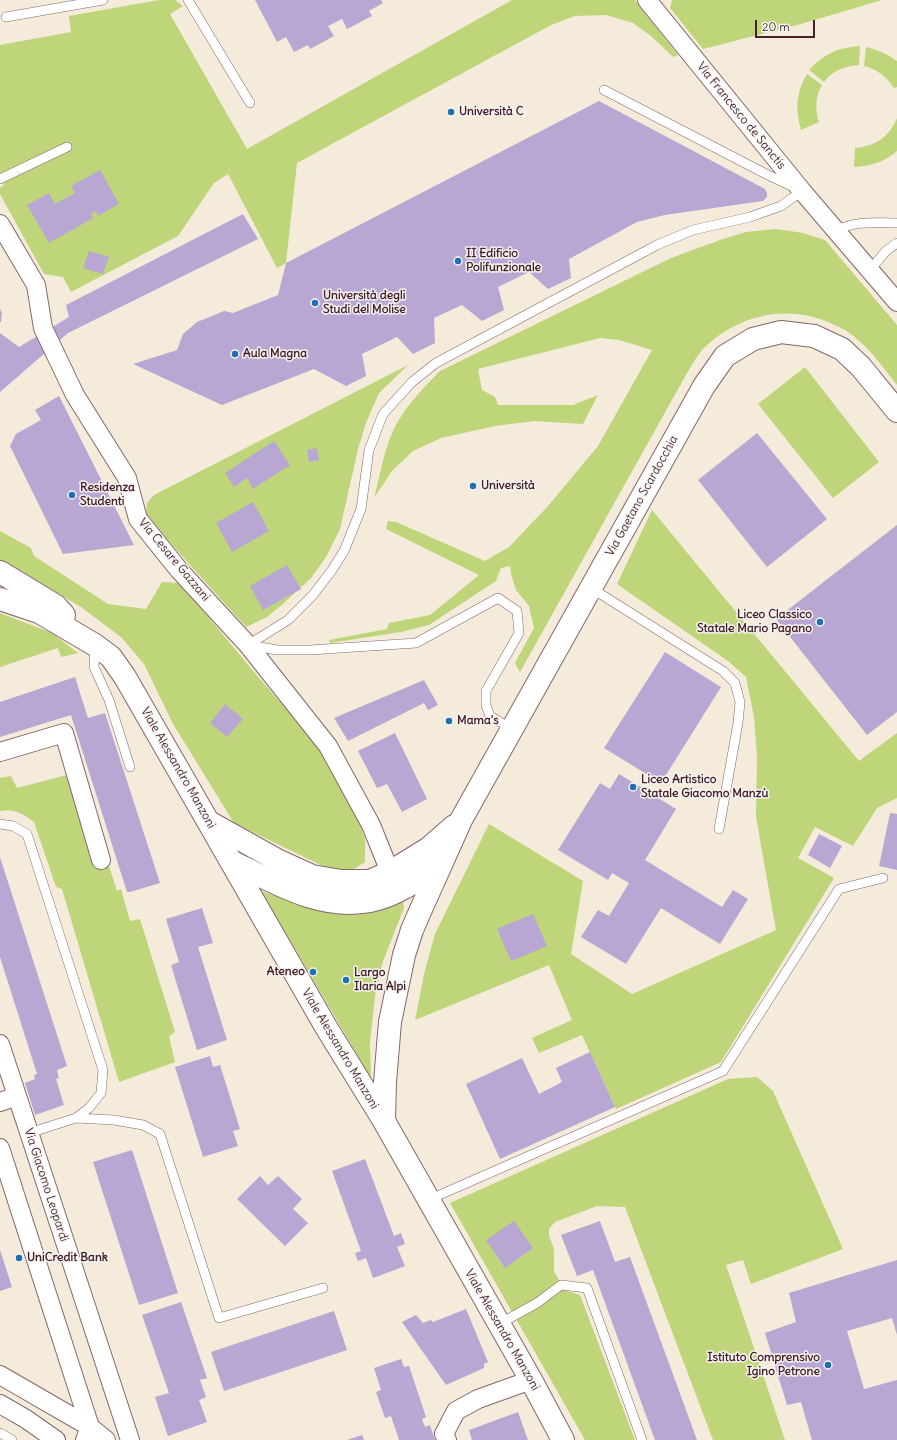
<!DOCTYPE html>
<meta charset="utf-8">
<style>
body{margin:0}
#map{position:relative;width:897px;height:1440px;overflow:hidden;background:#f4ebdb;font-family:Delius,sans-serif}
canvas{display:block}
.scale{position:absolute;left:755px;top:20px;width:60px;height:18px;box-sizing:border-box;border:2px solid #4a1f2b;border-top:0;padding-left:5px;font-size:12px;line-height:14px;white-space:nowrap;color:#4a1f2b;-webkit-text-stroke:3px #f6f6f2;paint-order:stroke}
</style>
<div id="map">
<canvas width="897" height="1440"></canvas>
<div class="scale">20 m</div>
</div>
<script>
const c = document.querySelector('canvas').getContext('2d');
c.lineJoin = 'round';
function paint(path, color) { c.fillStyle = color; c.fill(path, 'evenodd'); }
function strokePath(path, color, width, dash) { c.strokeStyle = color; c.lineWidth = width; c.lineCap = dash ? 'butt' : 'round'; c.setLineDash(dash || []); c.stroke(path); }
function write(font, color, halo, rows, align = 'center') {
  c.font = font + ' Delius,sans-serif'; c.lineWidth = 3; c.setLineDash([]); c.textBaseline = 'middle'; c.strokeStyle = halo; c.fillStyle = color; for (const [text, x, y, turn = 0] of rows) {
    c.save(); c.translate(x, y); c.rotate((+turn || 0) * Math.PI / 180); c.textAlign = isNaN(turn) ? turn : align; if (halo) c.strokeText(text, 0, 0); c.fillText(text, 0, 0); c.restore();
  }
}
const green = new Path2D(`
 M 159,0 L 175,0 L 183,6 L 170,14 L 247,149 L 512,0 L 635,0 L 678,55 L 673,57 L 651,36 L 633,23 L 606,15 L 575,16 L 551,25 L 297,163 L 286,263 L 277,268 L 228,174 L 214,183 L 178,236 L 71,292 L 63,277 L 44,274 L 0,194 L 0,188 L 4,185 L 0,176 L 0,45 L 71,32 L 69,16 Z
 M 672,0 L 882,0 L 801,24 L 703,49 L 670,8 Z
 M 860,46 L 859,65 C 845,66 833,70 824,82 L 809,70 C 823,54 839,47 860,46 Z
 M 866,47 C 878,50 887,54 897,61 L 897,87 L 894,88 C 887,77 877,69 864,66 Z
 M 807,74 L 822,85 C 815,97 815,109 819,122 L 801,130 C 795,109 796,93 807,74 Z
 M 897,118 L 897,151 C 885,162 870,166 854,167 L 855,148 C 876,146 889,137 897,118 Z
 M 776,229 L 803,233 L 825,240 L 897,325 L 897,385 C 881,365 867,344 845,330 C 840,327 834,325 828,322 C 785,304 738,315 704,348 C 697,355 692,365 687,373 L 520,672 L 515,663 L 534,628 L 529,606 L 516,590 L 511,574 L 510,566 L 501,568 L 496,581 L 429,625 L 401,632 L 330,643 L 329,640 L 387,629 L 389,623 L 430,615 L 479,575 L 386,529 L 388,521 L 396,522 L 485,561 L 509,547 L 548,506 L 598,446 L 652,350 L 619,340 L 600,338 L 478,369 L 482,390 L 495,397 L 498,405 L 573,405 L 598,395 L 583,424 L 535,421 L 495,426 L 441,438 L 413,451 L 392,471 L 374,498 C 379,480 382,461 388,444 C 397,415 419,392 440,371 L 671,258 L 723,239 L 746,232 Z
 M 408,365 L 379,393 L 366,423 L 358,449 L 340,529 L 326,557 L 311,578 L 284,603 L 267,617 L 246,627 L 173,546 L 146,514 L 147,503 L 154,495 Z
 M 805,367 L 879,462 L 833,498 L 758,404 Z
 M 652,510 L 859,761 L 897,733 L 897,798 L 877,808 L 853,846 L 815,827 L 798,858 L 834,878 L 721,1062 L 616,1109 L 582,1035 L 539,1053 L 532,1038 L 572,1020 L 549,965 L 415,1020 L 424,974 L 435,934 L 489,824 L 583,881 L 571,954 L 632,994 L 776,930 L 756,817 L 757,756 L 754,717 L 746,677 L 728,661 L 617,584 Z
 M 0,531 L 31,548 L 34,556 L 108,604 L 146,609 L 162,582 L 180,583 L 259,678 L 310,736 L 332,769 L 357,815 L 365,839 L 365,862 L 354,869 L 331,870 L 234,823 L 173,724 L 144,664 L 122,638 L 81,607 L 12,566 L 0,560 Z
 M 0,613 L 52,633 L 78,653 L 61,657 L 58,648 L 0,667 Z
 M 67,775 L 97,868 L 109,866 L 117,891 L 121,889 L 130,921 L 140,919 L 175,1032 L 169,1036 L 175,1062 L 119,1082 L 62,889 L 56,887 L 34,822 C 24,814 13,808 0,811 L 0,778 L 11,776 L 17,788 Z
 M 261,891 L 301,904 L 395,901 L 403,902 L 404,908 L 382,964 L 375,996 L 370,1043 L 371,1078 Z
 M 757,1077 L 773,1091 L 843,1249 L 751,1284 L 743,1260 L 726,1265 L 785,1440 L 713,1440 L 625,1207 L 597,1206 L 555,1222 L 549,1229 L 549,1236 L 554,1249 L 554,1271 L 564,1290 L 580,1295 L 635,1440 L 585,1440 L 450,1203 L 728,1079 Z`);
const building = new Path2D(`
 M 255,0 L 381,0 L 383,3 L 369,11 L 372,16 L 347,29 L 342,19 L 328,26 L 334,36 L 310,49 L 308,45 L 294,52 L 286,37 L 277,42 Z
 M 599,101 L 765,189 L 767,193 L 767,197 L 763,201 L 665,215 L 637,222 L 569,259 L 571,278 L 548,289 L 529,272 L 498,287 L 504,310 L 482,321 L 462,305 L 434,318 L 435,343 L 413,354 L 397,337 L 362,354 L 366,376 L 346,386 L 314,369 L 222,405 L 133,364 L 177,350 L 183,334 L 197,322 L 224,311 L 233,313 L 278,295 L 286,263 Z
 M 100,170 L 119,204 L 98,216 L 96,211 L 91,214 L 93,218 L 49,243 L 27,205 L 49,193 L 55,204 L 75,193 L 71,186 Z
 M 243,214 L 258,239 L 68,333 L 0,392 L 0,333 L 19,347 L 69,317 L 66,305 Z
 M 89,251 L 109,257 L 103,274 L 83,268 Z
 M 0,309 L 2,313 L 1,322 L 0,322 Z
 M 59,396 L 134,545 L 63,554 L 10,446 L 16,434 L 41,420 L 35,410 Z
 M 757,433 L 827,519 L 767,567 L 698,480 Z
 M 274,441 L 290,465 L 253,489 L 247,478 L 234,487 L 225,473 Z
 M 317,448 L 319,460 L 309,462 L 307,450 Z
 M 253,502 L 269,531 L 232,552 L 216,523 Z
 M 897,525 L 897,712 L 867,735 L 776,619 Z
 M 287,565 L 301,589 L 263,610 L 250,586 Z
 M 665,652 L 721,687 L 661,783 L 604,748 Z
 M 75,677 L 88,718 L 105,713 L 160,883 L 130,892 L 127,892 L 71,715 L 0,737 L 0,702 Z
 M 424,680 L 438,705 L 428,710 L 424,703 L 348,741 L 334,718 Z
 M 225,704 L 243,719 L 227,737 L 210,723 Z
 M 395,733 L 427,799 L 402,812 L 387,784 L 377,788 L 358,751 Z
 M 619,774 L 676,809 L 645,860 L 722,907 L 733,890 L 748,899 L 720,944 L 661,908 L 626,964 L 581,937 L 598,910 L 609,916 L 629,883 L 612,873 L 608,880 L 558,850 L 600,783 L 610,789 Z
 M 890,813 L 897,814 L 897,870 L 879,866 Z
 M 819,834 L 842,846 L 830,868 L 808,855 Z
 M 0,857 L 67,1066 L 57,1070 L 59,1078 L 56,1079 L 64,1105 L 35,1115 L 25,1083 L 35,1079 L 34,1075 L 37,1074 L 0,957 Z
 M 202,908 L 213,943 L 198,947 L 227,1040 L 197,1050 L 171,965 L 179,962 L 166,919 Z
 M 533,914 L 547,946 L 511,961 L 497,929 Z
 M 590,1052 L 615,1107 L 500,1159 L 466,1084 L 522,1058 L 539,1094 L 562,1082 L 556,1068 Z
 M 210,1056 L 213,1067 L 220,1065 L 240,1129 L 233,1131 L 238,1146 L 203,1157 L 175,1067 Z
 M 132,1150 L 178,1293 L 139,1305 L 93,1162 Z
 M 365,1159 L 394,1236 L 401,1233 L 405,1244 L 397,1247 L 405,1266 L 373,1278 L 366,1258 L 358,1261 L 355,1253 L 361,1251 L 332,1171 Z
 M 260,1176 L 268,1185 L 278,1176 L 302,1199 L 293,1209 L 308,1223 L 285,1246 L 237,1199 Z
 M 514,1221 L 533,1248 L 505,1268 L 486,1240 Z
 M 600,1221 L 615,1262 L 630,1257 L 697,1440 L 655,1440 L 593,1270 L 577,1276 L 561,1235 Z
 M 0,1250 L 12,1287 L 0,1291 Z
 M 897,1260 L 897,1335 L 892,1318 L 847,1331 L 864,1389 L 897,1380 L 897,1440 L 812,1440 L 801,1402 L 787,1405 L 765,1333 L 796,1322 L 789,1293 Z
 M 181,1302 L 207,1378 L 200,1380 L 206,1397 L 199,1400 L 207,1422 L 168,1436 L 155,1397 L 169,1393 L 142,1315 Z
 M 466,1309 L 488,1362 L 484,1364 L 484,1368 L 446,1385 L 402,1322 L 416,1315 L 423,1323 L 431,1320 L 433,1322 Z
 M 334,1311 L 347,1350 L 224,1391 L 211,1352 Z
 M 401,1359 L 404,1367 L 409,1366 L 426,1417 L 422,1419 L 425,1427 L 430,1425 L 435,1440 L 399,1440 L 391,1416 L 385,1418 L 376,1392 L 381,1390 L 374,1368 Z
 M 518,1412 L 528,1440 L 472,1440 L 469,1430 Z
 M 362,1435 L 364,1440 L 347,1440 Z`);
const service = new Path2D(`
 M 188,0 L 250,103
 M 6,17 L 103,0
 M 0,179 L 67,147
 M 836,231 C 855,220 876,223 897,223
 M 870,270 L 886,251 L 897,243
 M 591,588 L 723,671 L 735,683 L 740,702 L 738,723 L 719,829
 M 248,645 L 288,620 L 313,595 L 332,570 L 344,551 L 361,509 L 369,450 L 383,414 L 412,382 L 436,363 L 657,245 L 693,230 L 750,217 L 781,206 L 802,191 L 768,175 L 604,90
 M 249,645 L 277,650 L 310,650 L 416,643 L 498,598 L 517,611 L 519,633 L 486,691 L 486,705 L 490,716 L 512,729
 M 95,646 L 94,667 L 109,700 L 130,767
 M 0,824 L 13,826 L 27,834 L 103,1070 L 101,1093 L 89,1108 L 76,1118 L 29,1133
 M 76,1118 L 114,1120 L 143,1125 L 160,1134 L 219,1318 L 323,1288
 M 428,1200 L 723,1071 L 839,889 L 883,878
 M 499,1324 L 537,1303 L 561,1285 L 587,1288 L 642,1440
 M 0,1433 L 12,1440`);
const minor = new Path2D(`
 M 647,0 L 802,191 L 897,302
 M 0,224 L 36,285 L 43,328 L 75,395 L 127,478 L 138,519 L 179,570 L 248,645 L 328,746 L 371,825 L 390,872 L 398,883
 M 0,752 L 64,733 L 101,860
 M 0,1044 L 130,1440
 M 0,1102 L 17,1096
 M 0,1148 L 90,1427 L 85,1440
 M 0,1375 L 90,1427 L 106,1440
 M 0,1404 L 26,1419 L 56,1440
 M 447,1440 L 444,1434 L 456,1411 L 478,1399 L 531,1380`);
const tertiary = new Path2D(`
 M 0,572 L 56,606 L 64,615
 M 0,599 L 39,612 L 95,645 L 111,657 L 125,677 L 326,1027 L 384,1121 L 531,1380 L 563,1440
 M 209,822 L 279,861 L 312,876 L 341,881 L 370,881 L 390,872 L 429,848 L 454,826
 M 231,861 C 275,883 326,914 378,899 C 400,893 420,878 440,866
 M 384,1121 L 385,1082 L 390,1022 L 404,955 L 412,930 L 422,907 L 461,820 L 704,386 L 725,356 L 753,339 L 781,332 L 814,336 L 842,349 L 861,367 L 897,411`);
const markers = [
 [451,112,4,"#1f6fb2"],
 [458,261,4,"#1f6fb2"],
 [315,303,4,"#1f6fb2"],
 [235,354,4,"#1f6fb2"],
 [473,486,4,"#1f6fb2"],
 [72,495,4,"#1f6fb2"],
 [820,622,4,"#1f6fb2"],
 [449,721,4,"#1f6fb2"],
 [633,787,4,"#1f6fb2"],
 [313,972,4,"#1f6fb2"],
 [346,980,4,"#1f6fb2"],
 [19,1258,4,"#1f6fb2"],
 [828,1365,4,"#1f6fb2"]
];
const poiNames = [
 ["Università C",459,112],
 ["II Edificio",466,254],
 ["Polifunzionale",466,268],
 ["Università degli",323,296],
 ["Studi del Molise",323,310],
 ["Aula Magna",243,354],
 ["Università",481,486],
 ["Residenza",80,488],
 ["Studenti",80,502],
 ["Liceo Classico",812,615,"right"],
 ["Statale Mario Pagano",812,629,"right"],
 ["Mama's",457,721],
 ["Liceo Artistico",641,780],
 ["Statale Giacomo Manzù",641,794],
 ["Ateneo",305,972,"right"],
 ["Largo",354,973],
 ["Ilaria Alpi",354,987],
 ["UniCredit Bank",27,1258],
 ["Istituto Comprensivo",820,1358,"right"],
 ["Igino Petrone",820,1372,"right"]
];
const streetNames = [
 ["Via Francesco de Sanctis",741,116,51],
 ["Via Gaetano Scardocchia",642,496,-61],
 ["Via Cesare Gazzani",174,560,50],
 ["Viale Alessandro Manzoni",178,768,60],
 ["Viale Alessandro Manzoni",340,1049,59],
 ["Via Giacomo Leopardi",46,1185,72],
 ["Viale Alessandro Manzoni",502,1330,60]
];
paint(green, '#bfd579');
paint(building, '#b8a7d3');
strokePath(service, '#866669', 10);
strokePath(minor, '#866669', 20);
strokePath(tertiary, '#866669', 24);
strokePath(service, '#fff', 9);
strokePath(minor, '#fff', 18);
strokePath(tertiary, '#fff', 22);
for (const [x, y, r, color] of markers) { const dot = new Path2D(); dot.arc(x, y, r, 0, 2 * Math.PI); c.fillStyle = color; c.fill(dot); strokePath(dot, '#f6f6f2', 1.5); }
write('bold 12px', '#4a1f2b', '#f6f6f2', poiNames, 'left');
write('12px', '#4a1f2b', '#f6f6f2', streetNames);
</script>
